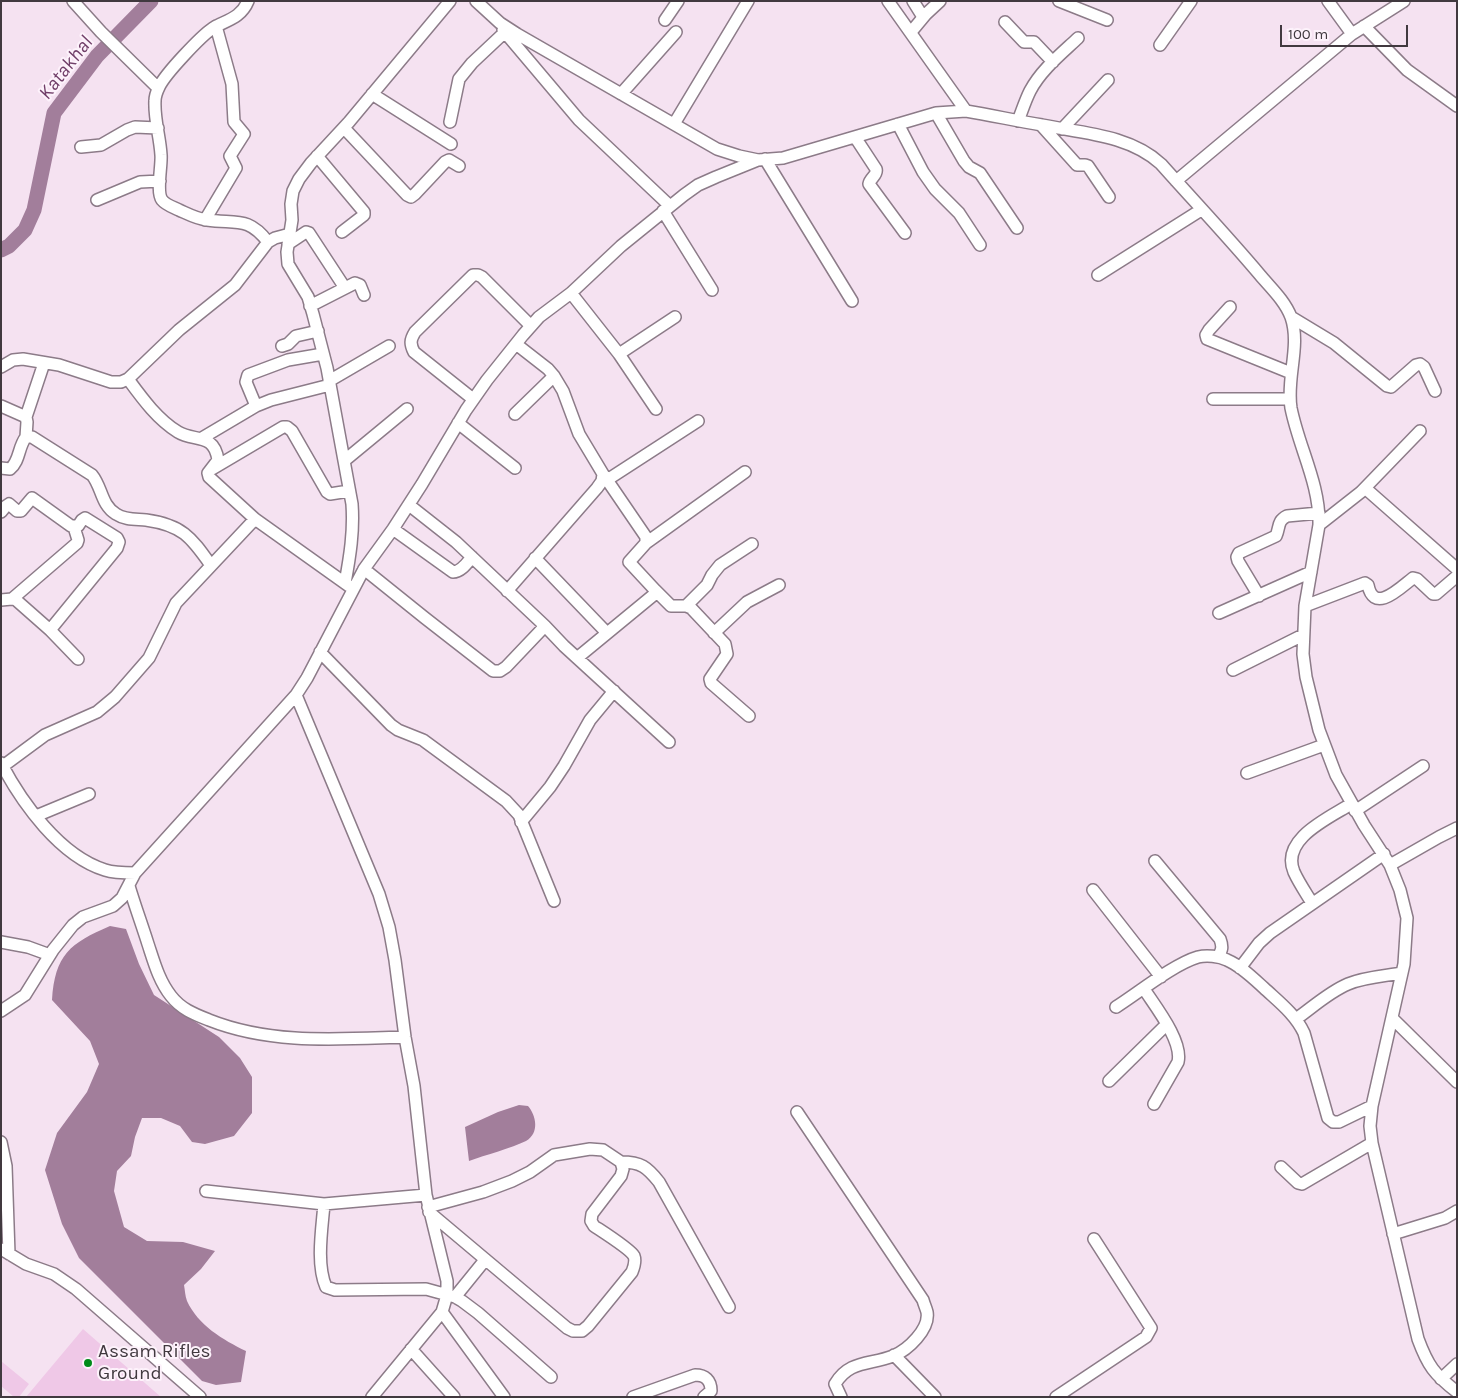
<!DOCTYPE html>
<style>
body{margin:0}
#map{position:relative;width:1458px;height:1398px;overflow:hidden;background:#f5e2f1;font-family:Karla,sans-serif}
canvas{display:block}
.frame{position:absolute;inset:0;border:2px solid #41393f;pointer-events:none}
.scale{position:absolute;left:1280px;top:25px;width:128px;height:22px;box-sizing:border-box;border:2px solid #41393f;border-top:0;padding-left:6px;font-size:15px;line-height:18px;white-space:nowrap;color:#41393f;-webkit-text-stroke:4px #fdf2fb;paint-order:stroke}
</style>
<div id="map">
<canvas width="1458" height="1398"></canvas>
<div class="frame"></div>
<div class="scale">100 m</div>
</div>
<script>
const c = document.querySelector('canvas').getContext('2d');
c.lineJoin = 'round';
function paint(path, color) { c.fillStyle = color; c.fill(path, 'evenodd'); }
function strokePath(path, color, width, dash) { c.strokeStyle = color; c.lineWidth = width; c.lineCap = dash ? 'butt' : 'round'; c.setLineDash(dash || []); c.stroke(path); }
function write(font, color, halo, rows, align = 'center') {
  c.font = font + ' Karla,sans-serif'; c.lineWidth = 4; c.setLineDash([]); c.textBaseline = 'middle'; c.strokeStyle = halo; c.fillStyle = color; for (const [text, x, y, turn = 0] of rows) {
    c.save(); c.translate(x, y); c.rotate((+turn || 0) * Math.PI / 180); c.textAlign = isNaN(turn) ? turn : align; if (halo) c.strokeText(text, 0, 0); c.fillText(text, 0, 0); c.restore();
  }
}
const green = new Path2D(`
 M 83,1329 L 161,1397 L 26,1397 Z
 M 1,1361 L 29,1384 L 19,1397 L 14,1397 L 1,1386 Z`);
const water = new Path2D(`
 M 110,926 L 126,929 L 139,964 L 154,995 L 219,1037 L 240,1058 L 252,1077 L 252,1113 L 234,1136 L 205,1144 L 192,1142 L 180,1126 L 161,1118 L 142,1118 L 135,1137 L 131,1156 L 117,1171 L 114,1191 L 124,1227 L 147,1241 L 183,1242 L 215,1251 L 201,1269 L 184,1285 C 185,1290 185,1296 187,1301 C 198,1325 223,1340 246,1351 L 241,1382 L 216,1385 L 202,1381 L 79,1258 L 62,1224 L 45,1170 L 57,1133 L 87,1092 L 99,1064 L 90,1041 L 52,1000 C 55,955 70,943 110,926 Z
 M 519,1105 L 528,1106 C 536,1115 540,1133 526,1141 C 512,1148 485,1155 469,1161 L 465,1127 L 498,1112 Z`);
const river = new Path2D(`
 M 1,250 L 9,246 L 25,230 L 34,210 L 54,113 L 97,56 L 151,1`);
const minor = new Path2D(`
 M 73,1 L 101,32 L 158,88
 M 248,1 C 241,18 227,20 213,28 C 201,36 165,74 159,87 C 157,91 155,97 155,101 C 154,119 160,137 161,155 C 162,165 156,192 162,200 C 166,205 173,207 179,210 C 188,214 197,219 207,220 C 236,224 248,216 268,242
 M 476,1 L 500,23 L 517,34 L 717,149 L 739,156 L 758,160 L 783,158 L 936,113 L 966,111 C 991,115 1017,121 1042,125 C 1082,133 1130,135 1161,164 C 1194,201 1228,237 1260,275 C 1271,288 1285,301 1291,317 C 1301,346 1286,378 1291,408 C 1299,448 1320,484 1319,525 L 1305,606 L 1303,654 L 1306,677 L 1319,730 L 1336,775 L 1364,825 L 1390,865 L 1400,890 L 1407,918 L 1404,964 L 1372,1106 L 1370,1126 L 1372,1143 L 1418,1339 C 1428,1366 1434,1374 1457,1392
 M 888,1 L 966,111
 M 913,1 L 923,17
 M 1059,1 L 1107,20
 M 1328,1 L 1352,34
 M 665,20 L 678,1
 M 1005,22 L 1024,42 L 1034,42 L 1053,62
 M 1364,26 L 1407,70 L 1457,106
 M 503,30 L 579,120 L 670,206
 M 911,32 L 926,14 L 940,1
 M 1160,45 L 1191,1
 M 372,94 L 451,144
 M 621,94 L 676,32
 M 936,113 L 964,161 L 969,167 L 980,173 L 1017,228
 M 1018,121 C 1022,111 1025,101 1030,91 C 1041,70 1061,54 1078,38
 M 450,122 L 459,79 L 472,63 L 505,32
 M 674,124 L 748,1
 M 898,124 L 923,172 L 935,189 L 959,213 L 980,245
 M 1041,125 L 1077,165 L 1085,165 L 1088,166 L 1109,197
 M 344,128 L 407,195 L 411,197 L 415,194 L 445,162 L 449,160 L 459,166
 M 1062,129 L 1108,80
 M 855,137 L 876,169 C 878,175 870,178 869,184 L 905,233
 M 81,147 L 101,145 L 127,130 L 135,127 L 158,128
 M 317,156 L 364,212 L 364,215 L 342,232
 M 765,159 L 852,301
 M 1176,181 L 1352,34 L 1404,1
 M 97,200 L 140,182 L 160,181
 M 663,211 L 712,290
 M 205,220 L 236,168 L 230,156 L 244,134 L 234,122 L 232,84 L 216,26
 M 288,244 L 306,232 L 309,233 L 345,288
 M 1098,275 L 1201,210
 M 571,293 L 619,354 L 656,409
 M 310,306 L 355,283 L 360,285 L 364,295
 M 1230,307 L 1209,330 L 1206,335 L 1207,339 L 1291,373
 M 1291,317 L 1334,343 L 1387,386 L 1391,387 L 1416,365 L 1420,364 L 1424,367 L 1435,391
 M 282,346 L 288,344 L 296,336 L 318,331
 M 619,354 L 675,317
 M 1,367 L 13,360 L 23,359 L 59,365 L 111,382 L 121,382 L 128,379 L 179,330 L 235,285 L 268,242 L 275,238 L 290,234
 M 128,379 C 142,398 157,419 178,432 C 194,442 214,432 218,460 L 208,473 L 209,477 L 255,519 L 349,586
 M 329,381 L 389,346
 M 473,399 L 414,352 C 410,344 410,340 415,332 L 473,275 L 478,275 L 482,277 L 531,326
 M 1213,399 L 1290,399
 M 1,406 L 26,417 L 27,422 L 26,437
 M 256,406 L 246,382 L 248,375 L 288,360 L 323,354
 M 515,414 L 554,376
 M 26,417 L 44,363
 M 458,423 L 515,468
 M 202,438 L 256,406 L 271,400 L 330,385
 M 344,461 L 407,409
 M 1,468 L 10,469 C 20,461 18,447 26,437 L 32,437 L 92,475 C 102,487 101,505 116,514 C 125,520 135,519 146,520 C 182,525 191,537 210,564
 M 212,469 L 283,427 L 287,427 L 292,431 L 327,492 L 330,494 L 349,491
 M 607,480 L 698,421
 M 1365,488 L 1457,569
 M 409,505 L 456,542 L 545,626 L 564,646 L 669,742
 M 1,512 L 6,506 L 9,504 L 17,511 L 21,511 L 32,498 L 71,526 L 78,526 L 82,520 L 85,518 L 117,538 L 119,542 L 117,548 L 50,630
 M 1319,525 L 1361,492 L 1420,431
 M 393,529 L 453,572 C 461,572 467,563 472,557
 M 646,543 L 745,472
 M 535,558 L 607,633
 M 364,569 L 425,618 L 493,671 L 500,671 L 506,667 L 545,626
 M 345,583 C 350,556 354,531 352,504 L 327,368 L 313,314 L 308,297 L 288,264 L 287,252 L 292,220 L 291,204 L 293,191 L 299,179 L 311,163 L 349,122 L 450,1
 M 655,590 L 671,606 L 686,606 L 691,608 L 725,644 L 727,654 L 710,679 L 711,683 L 749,716
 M 507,591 L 597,488 L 602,481 L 603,474 L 579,434 L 563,391 L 554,376 L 548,369 L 516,344
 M 1259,596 L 1238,561 L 1237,557 L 1239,553 L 1276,536 C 1280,527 1277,521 1287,516 L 1319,513
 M 12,599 L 77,543 L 78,540 L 74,527
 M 1,600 L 12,599 L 16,600 L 50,630 L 78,659
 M 686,606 L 707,585 L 712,575 L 720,565 L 752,544
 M 1305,606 L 1365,583 L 1368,585 C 1374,615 1401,587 1413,578 L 1417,579 L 1433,594 L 1436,594 L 1457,576
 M 1219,613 L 1311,572
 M 714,633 L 747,602 L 779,585
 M 320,652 L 391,725 L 398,730 L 423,740 L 506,801 L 519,815 L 554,901
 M 577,658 L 656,593 L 655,590 L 629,562 L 646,543 L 646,537 L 603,474
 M 1233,670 L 1303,635
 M 296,695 L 379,894 L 389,927 L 395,960 L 405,1037 L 414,1086 L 426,1195 L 447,1281 L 447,1295 L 442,1312 L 372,1397
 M 1,763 C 22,803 60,856 105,870 C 114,873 125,873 135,873
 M 3,766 L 45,735 L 97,712 L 115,697 L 149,658 L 176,603 L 255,519
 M 1247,773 L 1324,745
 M 1355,811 L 1423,766
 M 36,816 L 89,794
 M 521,822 L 550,787 L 564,766 L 590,720 L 614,691
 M 1155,861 L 1220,939 C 1223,947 1222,950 1218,957
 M 1390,865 L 1439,837 L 1457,828
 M 129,886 C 135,906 142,925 148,944 C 154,962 159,981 171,996 C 181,1009 194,1014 209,1020 C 272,1045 339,1039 405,1037
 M 1093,890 L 1161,977
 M 1312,903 C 1306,893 1299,883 1294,872 C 1280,839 1329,818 1351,804
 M 1,942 L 28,947 L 50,955
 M 1240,968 L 1259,943 L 1270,933 L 1384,854
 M 1144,989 C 1155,1006 1183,1041 1178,1062 L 1154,1104
 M 1116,1007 C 1138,993 1174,964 1198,957 C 1206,955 1219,956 1227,960 C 1241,966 1253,978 1264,988 C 1279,1002 1295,1014 1304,1033 L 1328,1118 L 1333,1122 L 1339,1122 L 1372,1106
 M 1,1011 L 25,995 L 53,950 L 73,925 L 83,917 L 113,906 L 122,898 L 135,873 L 296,695 L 307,678 L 364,569 L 393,529 L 422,484 L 466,410 L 487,380 L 523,335 L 539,317 L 571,293 L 621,246 L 684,195 L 698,185 L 716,177 L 758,160
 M 1392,1018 L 1457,1082
 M 1296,1019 C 1313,1007 1329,992 1348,984 C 1365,977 1385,976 1402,973
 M 1109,1081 L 1166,1025
 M 797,1112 L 923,1300 C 924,1304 926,1308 927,1312 C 930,1329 908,1350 893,1356 C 870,1365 849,1360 835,1384 L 841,1397
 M 1,1142 L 6,1166 L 9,1254
 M 621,1162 C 641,1162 647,1167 659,1182 L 729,1307
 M 1281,1167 L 1298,1183 L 1302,1184 L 1372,1143
 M 206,1191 L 324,1204 L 426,1195
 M 324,1204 C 322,1229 316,1264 326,1287 L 335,1290 L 426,1289 L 455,1297 L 462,1301 L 478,1313 L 551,1377
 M 428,1207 L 483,1192 L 512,1181 L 530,1172 L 554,1155 L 590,1149 L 603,1150 L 621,1162 L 623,1169 L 621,1176 L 592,1214 L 591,1221 L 594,1226 C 603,1232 630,1249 634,1256 C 636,1261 634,1267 632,1272 L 588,1326 L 582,1331 L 573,1331 L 567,1328 L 429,1212
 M 1393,1234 L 1445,1218 L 1457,1211
 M 1,1249 L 26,1264 L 54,1274 L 76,1289 L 200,1397
 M 455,1297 L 485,1260
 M 442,1312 L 504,1397
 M 411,1349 L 454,1397
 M 894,1355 L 935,1397
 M 1441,1379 L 1457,1364
 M 633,1397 L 695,1375 C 705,1375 711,1380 711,1391 L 704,1397
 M 1056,1397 L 1146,1337 L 1151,1328 L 1094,1239`);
const markers = [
 [88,1363,5,"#008b19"]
];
const poiNames = [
 ["Assam Rifles",98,1352],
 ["Ground",98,1374]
];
const waterNames = [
 ["Katakhal",66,68,-52]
];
paint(green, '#efc8e7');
paint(water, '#a27e9b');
strokePath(river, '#a27e9b', 15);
strokePath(minor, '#8c7b88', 14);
strokePath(minor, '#fff', 11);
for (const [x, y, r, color] of markers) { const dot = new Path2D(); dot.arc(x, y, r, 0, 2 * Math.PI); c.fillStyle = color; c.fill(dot); strokePath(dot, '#fdf2fb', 2); }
write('19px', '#41393f', '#fdf2fb', poiNames, 'left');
write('italic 20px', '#713f69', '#fdf2fb', waterNames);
</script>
